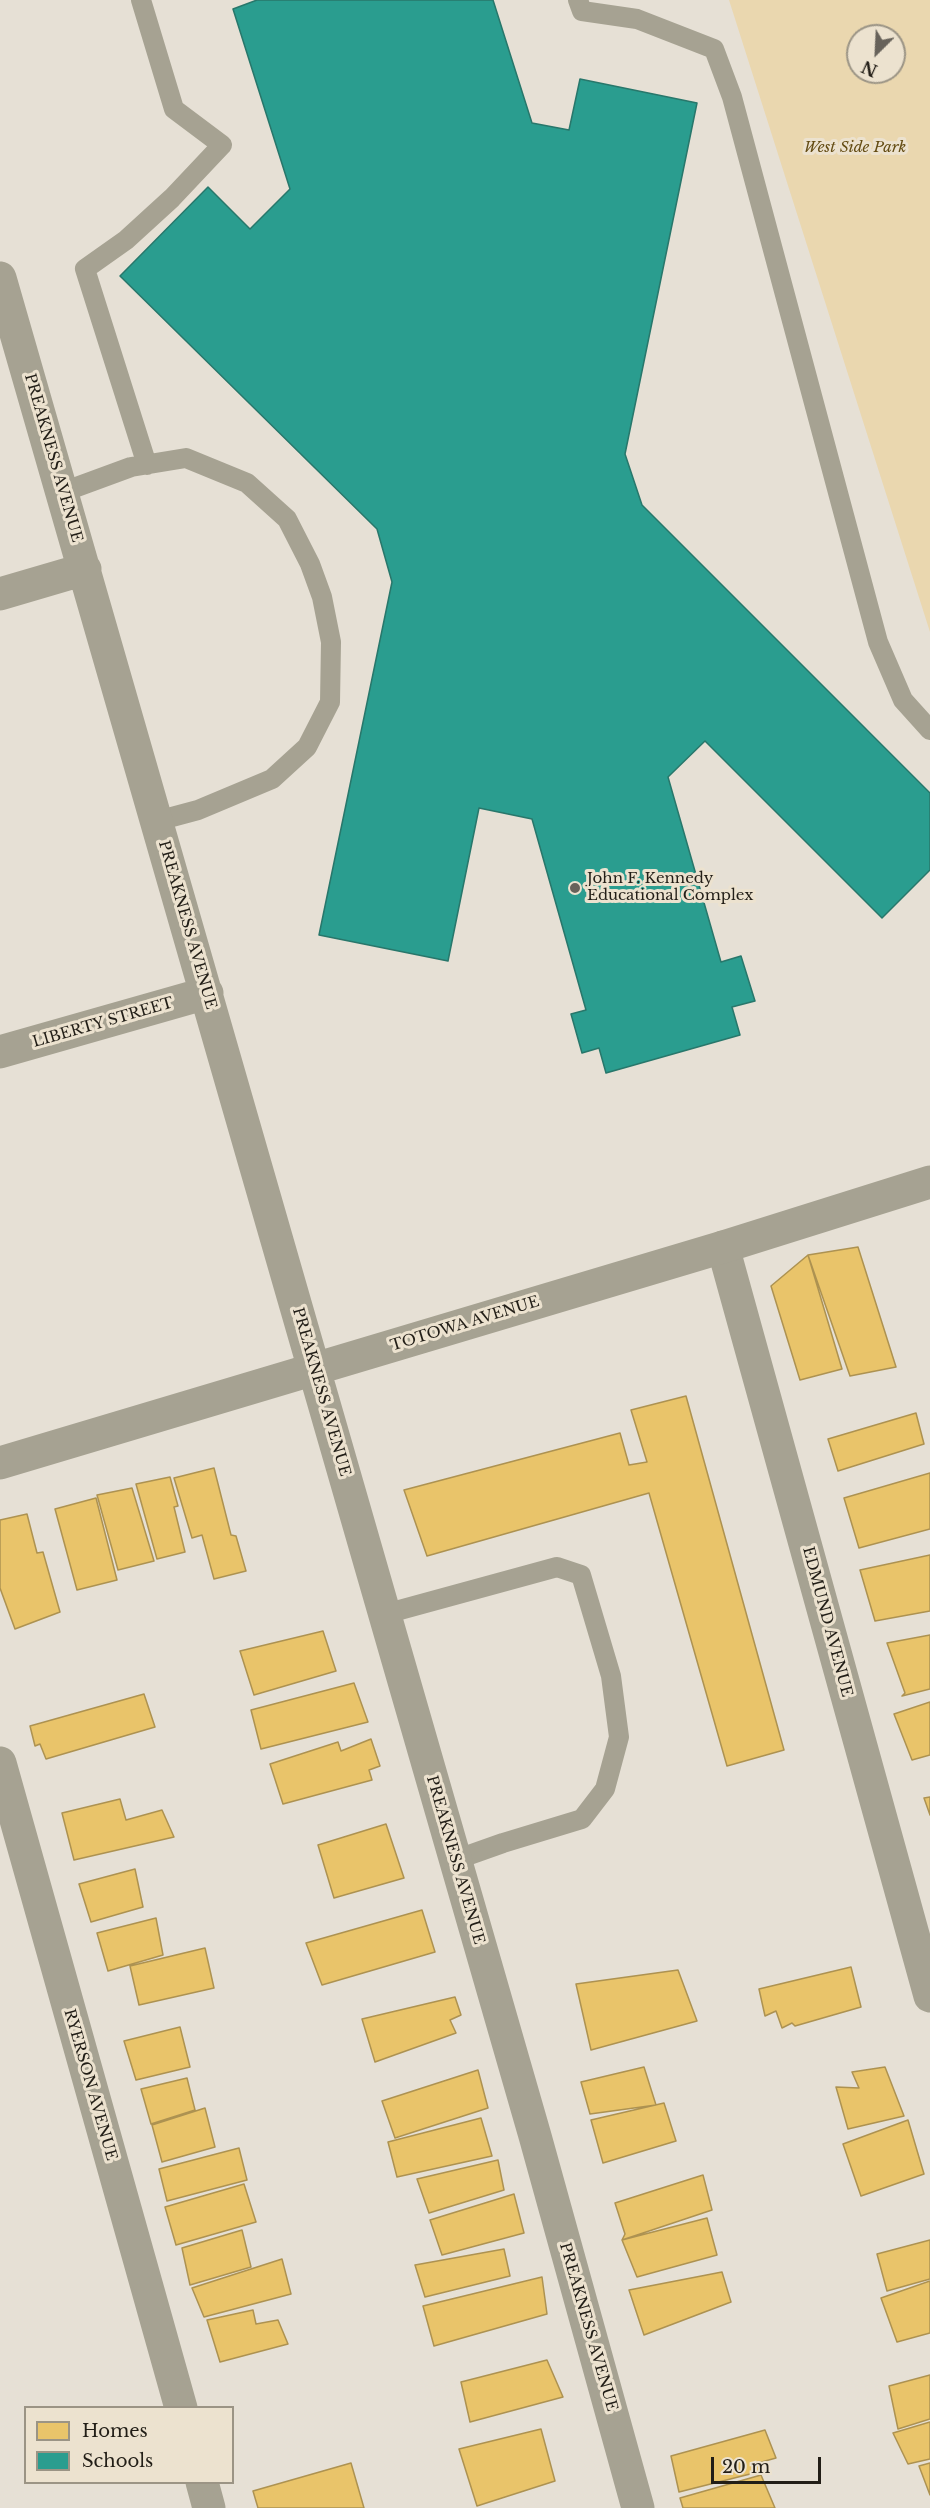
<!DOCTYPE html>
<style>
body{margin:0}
#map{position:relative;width:930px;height:2508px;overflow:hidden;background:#e6e0d5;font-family:"Libre Baskerville",serif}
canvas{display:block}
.legend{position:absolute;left:24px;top:2406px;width:210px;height:78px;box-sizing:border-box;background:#ece2cf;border:2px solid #9b9485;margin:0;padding:8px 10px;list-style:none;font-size:18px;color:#221e17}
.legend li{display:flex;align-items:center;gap:12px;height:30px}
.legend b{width:30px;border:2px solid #9b9485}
.north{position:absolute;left:846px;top:24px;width:60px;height:60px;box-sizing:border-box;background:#ece2cf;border:2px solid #9b9485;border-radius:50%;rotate:204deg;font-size:16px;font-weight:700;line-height:24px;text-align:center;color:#221e17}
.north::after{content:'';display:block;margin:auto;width:21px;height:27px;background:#67625a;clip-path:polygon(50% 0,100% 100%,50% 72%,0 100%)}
.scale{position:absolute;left:711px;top:2457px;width:110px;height:27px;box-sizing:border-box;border:3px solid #221e17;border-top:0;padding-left:8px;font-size:18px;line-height:21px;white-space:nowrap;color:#221e17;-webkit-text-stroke:4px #ece2cf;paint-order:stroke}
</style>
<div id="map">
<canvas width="930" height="2508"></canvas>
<ul class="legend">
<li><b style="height:16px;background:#e9c46a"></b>Homes</li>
<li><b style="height:16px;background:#2a9d8f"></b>Schools</li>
</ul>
<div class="north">N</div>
<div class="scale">20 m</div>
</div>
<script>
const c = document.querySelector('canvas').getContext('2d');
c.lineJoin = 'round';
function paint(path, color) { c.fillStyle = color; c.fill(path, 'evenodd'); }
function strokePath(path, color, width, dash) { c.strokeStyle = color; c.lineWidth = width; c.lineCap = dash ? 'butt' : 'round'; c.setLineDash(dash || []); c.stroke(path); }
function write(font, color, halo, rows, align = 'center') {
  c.font = font + ' "Libre Baskerville",serif'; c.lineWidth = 6; c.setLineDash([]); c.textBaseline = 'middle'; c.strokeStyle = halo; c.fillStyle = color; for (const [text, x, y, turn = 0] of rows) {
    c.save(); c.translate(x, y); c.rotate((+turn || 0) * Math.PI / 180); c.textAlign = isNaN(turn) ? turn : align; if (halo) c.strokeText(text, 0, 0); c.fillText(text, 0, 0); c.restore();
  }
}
const green = new Path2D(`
 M 729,0 L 930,0 L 930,632 ZM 858,36 L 894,36 L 894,72 L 858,72 Z`);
const homes = new Path2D(`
 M 858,1247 L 896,1367 L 850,1376 L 808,1255 Z
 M 808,1255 L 842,1369 L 800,1380 L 771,1286 Z
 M 686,1396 L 784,1750 L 727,1766 L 649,1493 L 427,1556 L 404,1490 L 620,1433 L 629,1465 L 647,1462 L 631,1410 Z
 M 916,1413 L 924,1444 L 838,1471 L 828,1439 Z
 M 214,1468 L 231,1535 L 236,1536 L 246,1571 L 214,1579 L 202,1535 L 192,1538 L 174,1478 Z
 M 930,1473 L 930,1529 L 859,1548 L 844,1498 Z
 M 170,1477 L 178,1506 L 174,1507 L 185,1552 L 157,1559 L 136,1484 Z
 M 132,1488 L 154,1561 L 118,1570 L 97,1495 Z
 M 96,1498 L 117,1580 L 77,1590 L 55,1509 Z
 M 27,1514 L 37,1553 L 43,1552 L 60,1612 L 15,1629 L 0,1588 L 0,1520 Z
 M 930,1555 L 930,1611 L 875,1621 L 860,1570 Z
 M 323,1631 L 336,1671 L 254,1695 L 240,1651 Z
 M 930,1635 L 930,1689 L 902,1696 L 905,1693 L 887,1643 Z
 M 354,1683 L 368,1722 L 261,1749 L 251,1710 Z
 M 144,1694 L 155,1727 L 46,1759 L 40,1744 L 35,1746 L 30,1726 Z
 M 930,1702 L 930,1755 L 912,1760 L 894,1714 Z
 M 371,1739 L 380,1766 L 369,1770 L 372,1780 L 283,1804 L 270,1764 L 338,1742 L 341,1751 Z
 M 930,1797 L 930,1815 L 924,1798 Z
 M 120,1799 L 126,1820 L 162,1810 L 174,1837 L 74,1860 L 62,1813 Z
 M 386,1824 L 404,1878 L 334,1898 L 318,1845 Z
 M 135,1869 L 143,1907 L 91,1922 L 79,1884 Z
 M 422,1910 L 435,1952 L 322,1985 L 306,1943 Z
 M 156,1918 L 163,1955 L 108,1971 L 97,1933 Z
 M 205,1948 L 214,1988 L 139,2005 L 130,1966 Z
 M 851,1967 L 861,2007 L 795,2026 L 792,2023 L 782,2028 L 776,2011 L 765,2016 L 759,1989 Z
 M 678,1970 L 697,2021 L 591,2050 L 576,1984 Z
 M 455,1997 L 461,2015 L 450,2020 L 456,2033 L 375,2062 L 362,2019 Z
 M 180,2027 L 190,2067 L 136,2080 L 124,2041 Z
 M 644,2067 L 656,2105 L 590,2114 L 581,2082 Z
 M 885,2067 L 904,2116 L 848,2129 L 836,2087 L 859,2088 L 852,2072 Z
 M 478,2070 L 488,2108 L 395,2138 L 382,2101 Z
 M 187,2078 L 195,2110 L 151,2124 L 141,2089 Z
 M 664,2103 L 676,2141 L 603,2163 L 591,2120 Z
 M 205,2108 L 215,2147 L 162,2162 L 152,2125 Z
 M 481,2118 L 492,2156 L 397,2177 L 388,2142 Z
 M 908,2120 L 924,2174 L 861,2196 L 843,2144 Z
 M 239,2148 L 247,2180 L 167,2201 L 159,2169 Z
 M 498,2160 L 504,2190 L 429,2213 L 417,2179 Z
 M 703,2175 L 712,2210 L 622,2240 L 625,2234 L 615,2203 Z
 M 244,2184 L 256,2222 L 176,2245 L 165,2207 Z
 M 514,2194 L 524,2233 L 442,2255 L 430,2220 Z
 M 707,2218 L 717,2255 L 637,2277 L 622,2240 Z
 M 242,2230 L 251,2267 L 190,2285 L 182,2248 Z
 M 930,2240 L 930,2279 L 887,2291 L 877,2254 Z
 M 504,2249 L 510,2276 L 425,2297 L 415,2265 Z
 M 282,2259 L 291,2294 L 204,2317 L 192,2288 Z
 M 722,2272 L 731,2302 L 644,2335 L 629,2290 Z
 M 542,2277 L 547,2314 L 434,2346 L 423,2306 Z
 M 930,2281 L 930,2333 L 897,2342 L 881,2298 Z
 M 253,2310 L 256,2324 L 278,2320 L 288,2344 L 220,2362 L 207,2320 Z
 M 547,2360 L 563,2397 L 470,2422 L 461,2382 Z
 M 930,2375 L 930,2419 L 898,2429 L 889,2386 Z
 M 930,2422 L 930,2459 L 908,2464 L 893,2433 Z
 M 541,2429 L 555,2481 L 477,2506 L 459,2449 Z
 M 765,2430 L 776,2458 L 758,2463 L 762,2471 L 679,2492 L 671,2456 Z
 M 351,2463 L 364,2508 L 258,2508 L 253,2491 Z
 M 930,2463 L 930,2495 L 919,2466 Z
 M 761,2475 L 775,2508 L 683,2508 L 680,2498 Z`);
const schools = new Path2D(`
 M 257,0 L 493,0 L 532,123 L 569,130 L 580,79 L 697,103 L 625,454 L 642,505 L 930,793 L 930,870 L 882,918 L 705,741 L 668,777 L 721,962 L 741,956 L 755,1001 L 732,1007 L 740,1035 L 606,1073 L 599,1048 L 582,1053 L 571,1014 L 586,1010 L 532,819 L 479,808 L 448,961 L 319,935 L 392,582 L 377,529 L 120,276 L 208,187 L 250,229 L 290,189 L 233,9 Z`);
const service = new Path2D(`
 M 141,0 L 174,109 L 222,145 L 172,198 L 126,240 L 85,269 L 147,465
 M 578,0 L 582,11 L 637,19 L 714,49 L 732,97 L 878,642 L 903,700 L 930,730
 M 63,492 L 131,467 L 186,458 L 247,483 L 287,519 L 310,564 L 322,597 L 331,642 L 330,702 L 307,747 L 272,779 L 198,810 L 157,821
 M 385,1614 L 557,1567 L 581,1575 L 611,1676 L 619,1737 L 605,1789 L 582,1819 L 503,1843 L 455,1860`);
const minor = new Path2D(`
 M 0,278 L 314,1369
 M 0,594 L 85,569
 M 0,1052 L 207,993
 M 723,1247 L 930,1996
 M 0,1763 L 181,2408
 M 202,2482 L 209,2508`);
const tertiary = new Path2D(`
 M 314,1369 L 535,2136 L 638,2508
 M 0,1463 L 723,1247 L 930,1182`);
const markers = [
 [575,888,6,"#67625a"]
];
const parkNames = [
 ["West Side Park",855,148]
];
const streetNames = [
 ["PREAKNESS AVENUE",53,458,74],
 ["PREAKNESS AVENUE",187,925,74],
 ["LIBERTY STREET",103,1023,-16],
 ["TOTOWA AVENUE",465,1324,-17],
 ["PREAKNESS AVENUE",321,1392,74],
 ["EDMUND AVENUE",827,1622,75],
 ["PREAKNESS AVENUE",455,1860,74],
 ["RYERSON AVENUE",90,2085,74],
 ["PREAKNESS AVENUE",588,2327,74]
];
const poiNames = [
 ["John F. Kennedy",587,879],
 ["Educational Complex",587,896]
];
paint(green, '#ead7af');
paint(homes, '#e9c46a');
strokePath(homes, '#ad9251', 1.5);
paint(schools, '#2a9d8f');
strokePath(schools, '#28776b', 1.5);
strokePath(service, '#a6a292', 20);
strokePath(minor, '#a6a292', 33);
strokePath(tertiary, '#a6a292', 33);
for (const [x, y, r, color] of markers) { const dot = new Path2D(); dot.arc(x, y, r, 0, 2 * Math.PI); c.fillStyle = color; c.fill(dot); strokePath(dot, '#ece2cf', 2); }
write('italic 15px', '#644c13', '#ece2cf', parkNames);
write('15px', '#221e17', '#ece2cf', streetNames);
write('15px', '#221e17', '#ece2cf', poiNames, 'left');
</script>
